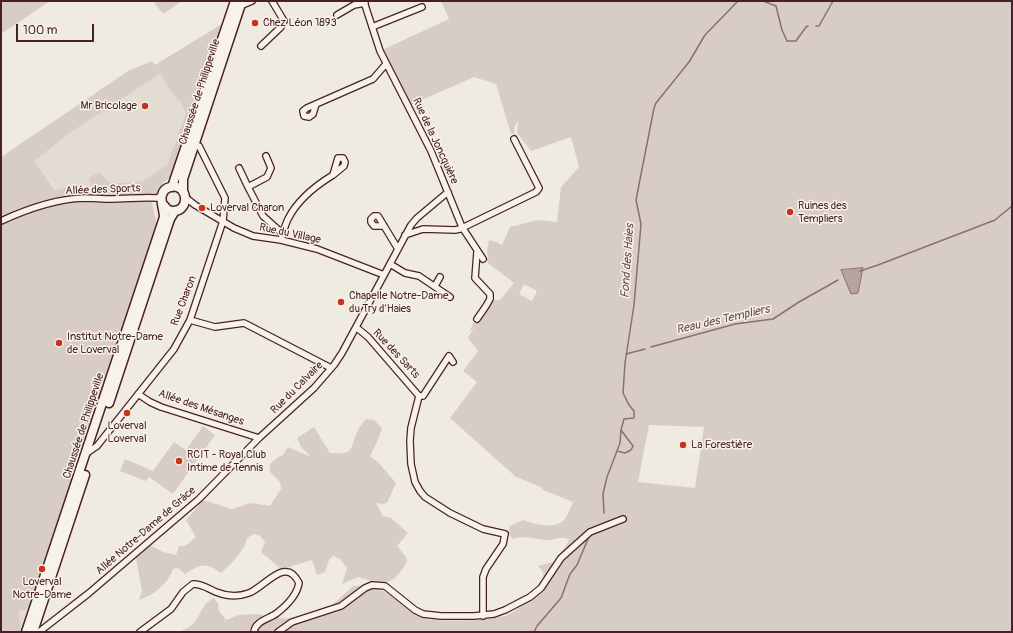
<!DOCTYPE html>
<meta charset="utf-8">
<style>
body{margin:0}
#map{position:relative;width:1013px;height:633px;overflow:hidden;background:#f0ebe0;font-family:Pangolin,sans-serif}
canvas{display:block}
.frame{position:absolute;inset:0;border:2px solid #4a1f2b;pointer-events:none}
.scale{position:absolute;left:16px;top:24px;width:78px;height:18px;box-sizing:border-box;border:2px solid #4a1f2b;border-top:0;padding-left:5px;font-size:12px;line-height:14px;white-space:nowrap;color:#4a1f2b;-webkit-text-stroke:3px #f7f3e8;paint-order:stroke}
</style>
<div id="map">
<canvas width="1013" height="633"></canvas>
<div class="frame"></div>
<div class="scale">100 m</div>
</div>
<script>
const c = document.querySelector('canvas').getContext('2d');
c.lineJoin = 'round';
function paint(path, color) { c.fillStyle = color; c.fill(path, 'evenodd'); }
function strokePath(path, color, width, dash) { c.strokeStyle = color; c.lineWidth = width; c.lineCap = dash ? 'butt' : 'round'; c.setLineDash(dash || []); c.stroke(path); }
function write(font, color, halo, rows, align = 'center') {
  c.font = font + ' Pangolin,sans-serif'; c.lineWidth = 3; c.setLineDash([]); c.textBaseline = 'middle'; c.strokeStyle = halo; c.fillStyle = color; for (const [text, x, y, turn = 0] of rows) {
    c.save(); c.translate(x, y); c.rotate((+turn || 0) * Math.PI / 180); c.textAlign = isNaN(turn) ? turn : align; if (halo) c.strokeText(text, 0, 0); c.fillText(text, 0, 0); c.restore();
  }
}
const built = new Path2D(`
 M 160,74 L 177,100 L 180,100 L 186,113 L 167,165 L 141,182 L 110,183 L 97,203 L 32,594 L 21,632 L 1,632 L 82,203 L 76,185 L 56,190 L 34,161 L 73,131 Z`);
const green = new Path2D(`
 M 1,1 L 50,1 L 1,34 Z
 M 155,1 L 182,1 L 163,14 L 155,4 Z
 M 441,1 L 1012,1 L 1012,632 L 179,632 C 183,630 190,627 193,624 C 201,615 202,603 214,598 L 218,603 L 219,611 L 226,620 L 239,615 L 256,614 L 279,618 L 303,619 L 328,609 L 353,586 C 358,586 364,585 368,586 C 389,589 402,608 421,617 C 433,623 495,621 507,615 C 520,610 534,594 544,583 L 543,572 L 538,566 L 554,562 L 566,546 L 569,539 C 558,536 555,540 546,540 C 534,539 524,535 513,539 L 509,534 L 510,526 L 523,520 C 534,524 554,530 564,520 C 568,515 570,508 573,502 L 543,490 L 541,487 L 516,477 L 450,418 L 477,382 L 463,371 L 478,351 L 468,338 L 474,327 L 468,333 L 486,301 L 500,300 L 514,283 L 489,264 L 486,258 L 488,258 L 487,251 L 489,240 L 499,243 L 502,245 L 510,227 L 538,220 L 557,222 L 561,187 L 579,167 L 571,137 L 531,151 L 517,133 L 518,121 L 515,125 L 514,134 L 511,134 L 496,84 L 474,77 L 408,106 L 380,51 L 449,19 ZM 524,284 L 537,291 L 532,301 L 519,294 ZM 649,425 L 704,427 L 695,488 L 638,482 Z
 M 225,22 L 199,98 L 170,177 L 163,183 L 152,203 L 156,221 L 156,234 L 31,604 L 27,609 L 19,611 L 21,631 L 1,632 L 1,157 L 128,71 L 152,61 L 155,65 ZM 160,74 L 177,100 L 180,100 L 186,113 L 167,165 L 141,182 L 110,183 L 99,172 L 89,178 L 96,203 L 82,203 L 82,185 L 76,185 L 55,190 L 34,161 L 73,131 Z
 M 366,419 L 374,420 L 382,428 L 378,440 L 370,456 L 378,462 L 396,483 L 387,503 L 382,504 L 376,503 L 383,516 L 391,518 L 408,533 L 397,546 L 406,557 L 407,562 L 402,570 L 394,579 L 384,583 L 375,582 L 358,577 L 342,584 L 347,568 L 340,559 L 333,556 L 329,560 L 325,572 L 317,575 L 312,560 L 292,566 L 282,570 L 261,552 L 265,542 L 260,536 L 254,534 L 247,538 C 244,553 231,563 221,573 C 204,561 201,565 185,574 L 178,568 L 173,569 C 168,584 154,595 139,600 L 142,591 L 136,558 L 150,545 L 163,552 L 176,555 L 179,546 L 185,546 L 196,537 L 186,520 L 203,500 L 232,509 L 250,503 L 270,506 L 281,489 L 280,482 L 270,472 L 270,464 L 278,457 L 283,455 L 288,447 L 311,457 L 301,447 L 297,438 L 314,427 L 330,453 C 356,455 349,449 358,430 C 360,426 363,423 366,419 Z
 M 203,426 L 215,435 L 173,494 L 149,477 L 146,481 L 120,471 L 125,459 L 153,471 L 174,442 L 186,450 Z`);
const water = new Path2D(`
 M 863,268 L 858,293 L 851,294 L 841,270 Z`);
const stream = new Path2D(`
 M 763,1 L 776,6 L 782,30 L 787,41 L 796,41 L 806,27 L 808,26
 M 816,26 L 819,26 L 833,1
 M 860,271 L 878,265 L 995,220 L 1012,206
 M 651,347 L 735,324 L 773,319 L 799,302 L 838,280
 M 626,354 L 645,349
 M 617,451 L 625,453 L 631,450 L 633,446 L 621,430
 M 604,513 L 603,494 L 607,477 L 620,443 L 621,430 L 624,419 L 634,418 L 634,411 L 629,405 L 623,393 L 625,363 L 634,305 L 641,224 L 636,200 L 654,108 L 656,103 L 689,62 L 705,35 L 738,1
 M 534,632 L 537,626 L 561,598 L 570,574 L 577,565 L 588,539 L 588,537`);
const street = new Path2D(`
 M 240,6 L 252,1
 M 337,15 L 354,5 L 365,3 L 365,5 L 380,51 L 431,151 L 462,227 L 483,259
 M 372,27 L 422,7
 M 261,46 L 281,27 L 284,21 L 272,1
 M 316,104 L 313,114 L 309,117 L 304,116 L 303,111 L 307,108 L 373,79 L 386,64
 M 266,156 L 271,168 L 267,177 L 248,187 L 263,216 L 283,234
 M 239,168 L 248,187
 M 186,198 L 195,205 L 234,228 L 253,236 L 281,240 L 317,249 L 384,275
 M 1,221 C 27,209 54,199 84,198 C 93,198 102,199 111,199 C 127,199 142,197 157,198 L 161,196
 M 384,226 L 374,226 L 371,222 L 371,219 L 374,216 L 378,216 L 398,249
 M 405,235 L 423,229 L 455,230 L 460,229 L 536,192 L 539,188 L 514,139
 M 281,240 C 283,233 285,225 288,219 C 298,199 315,186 333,175 L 338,158 L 343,158 L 345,162 L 344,166 L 333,175
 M 390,264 L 405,273 L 419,276 L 450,297
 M 435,286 L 440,277
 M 477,319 L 486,306 L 490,299 L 490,294 L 475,278 L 477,252
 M 190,320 L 215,327 L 244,323 L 331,368
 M 357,328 L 368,337 L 419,396 L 411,428 L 410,441 L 411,464 L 415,482 L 420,491 L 425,497 L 450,513 L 483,529 L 505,534 L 503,544 L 486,569 L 483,577 L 483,616
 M 138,394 L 150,402 L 161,407 L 259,438
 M 419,396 L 423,396 L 449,356 L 453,362
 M 87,453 L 97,446 L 174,349 L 190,320 L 223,221 L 225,198 L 199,146
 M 39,632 L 89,593 L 199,499 L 259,438 L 314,388 L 334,365 L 342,353 L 411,225 L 417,218 L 448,192
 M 140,632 L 171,609 L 183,592 L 193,584 C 202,584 207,588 216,592 C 226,596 238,597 249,593 C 265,587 286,555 299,583 C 297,595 286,606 277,613 C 269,619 255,621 254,632
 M 278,632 L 292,622 L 341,606 L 365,588 L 372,585 L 385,586 L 415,610 L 423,614 L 441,616 L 474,616 L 494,614 L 505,610 L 530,597 L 541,588 L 561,558 L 590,532 L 623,519`);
const primary = new Path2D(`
 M 172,187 L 235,1
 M 183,192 L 183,179 L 242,1
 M 109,403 L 170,219 L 175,211
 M 26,632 L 164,217 C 164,210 160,202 162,195 C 163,191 166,188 170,187 C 190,182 191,217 168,210 L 162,203
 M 33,632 L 85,475`);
const markers = [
 [255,23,4,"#c8321e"],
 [145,106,4,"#c8321e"],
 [202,208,4,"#c8321e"],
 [790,212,4,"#c8321e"],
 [341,302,4,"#c8321e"],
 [59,343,4,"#c8321e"],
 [127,413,4,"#c8321e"],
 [683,445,4,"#c8321e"],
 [179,461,4,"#c8321e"],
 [42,569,4,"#c8321e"]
];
const poiNames = [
 ["Chez Léon 1893",263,23],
 ["Mr Bricolage",137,106,"right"],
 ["Ruines des",798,206],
 ["Templiers",798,219],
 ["Loverval Charon",210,208],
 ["Chapelle Notre-Dame",349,296],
 ["du Try d'Haies",349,309],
 ["Institut Notre-Dame",67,337],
 ["de Loverval",67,350],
 ["Loverval",127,426,"center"],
 ["Loverval",127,439,"center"],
 ["La Forestière",691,445],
 ["RCIT - Royal Club",187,455],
 ["Intime de Tennis",187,468],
 ["Loverval",42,582,"center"],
 ["Notre-Dame",42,595,"center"]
];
const streetNames = [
 ["Chaussée de Philippeville",200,92,-72],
 ["Rue de la Joncquière",435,141,65],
 ["Allée des Sports",103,190,-2],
 ["Rue du Village",290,234,12],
 ["Rue Charon",184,301,-69],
 ["Rue des Sarts",396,354,47],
 ["Rue du Calvaire",297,388,-45],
 ["Allée des Mésanges",201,408,19],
 ["Chaussée de Philippeville",84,426,-72],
 ["Allée Notre-Dame de Grâce",146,531,-41]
];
const waterNames = [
 ["Fond des Haies",628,261,-86],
 ["Reau des Templiers",723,320,-13]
];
paint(built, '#e3dcd2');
paint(green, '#d8cdc6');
paint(water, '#b7a4a2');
strokePath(water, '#8b6f72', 1);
strokePath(stream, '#8b6f72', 1.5);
strokePath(street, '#4a1f2b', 8);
strokePath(primary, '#4a1f2b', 11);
strokePath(street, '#f7f3e8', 5.5);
strokePath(primary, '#f7f3e8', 8);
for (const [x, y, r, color] of markers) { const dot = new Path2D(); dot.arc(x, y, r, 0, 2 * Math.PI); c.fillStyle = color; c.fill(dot); strokePath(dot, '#f7f3e8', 1.5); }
write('11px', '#4a1f2b', '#f7f3e8', poiNames, 'left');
write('11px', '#4a1f2b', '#f7f3e8', streetNames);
write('italic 12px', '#704e55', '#f7f3e8', waterNames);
</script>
